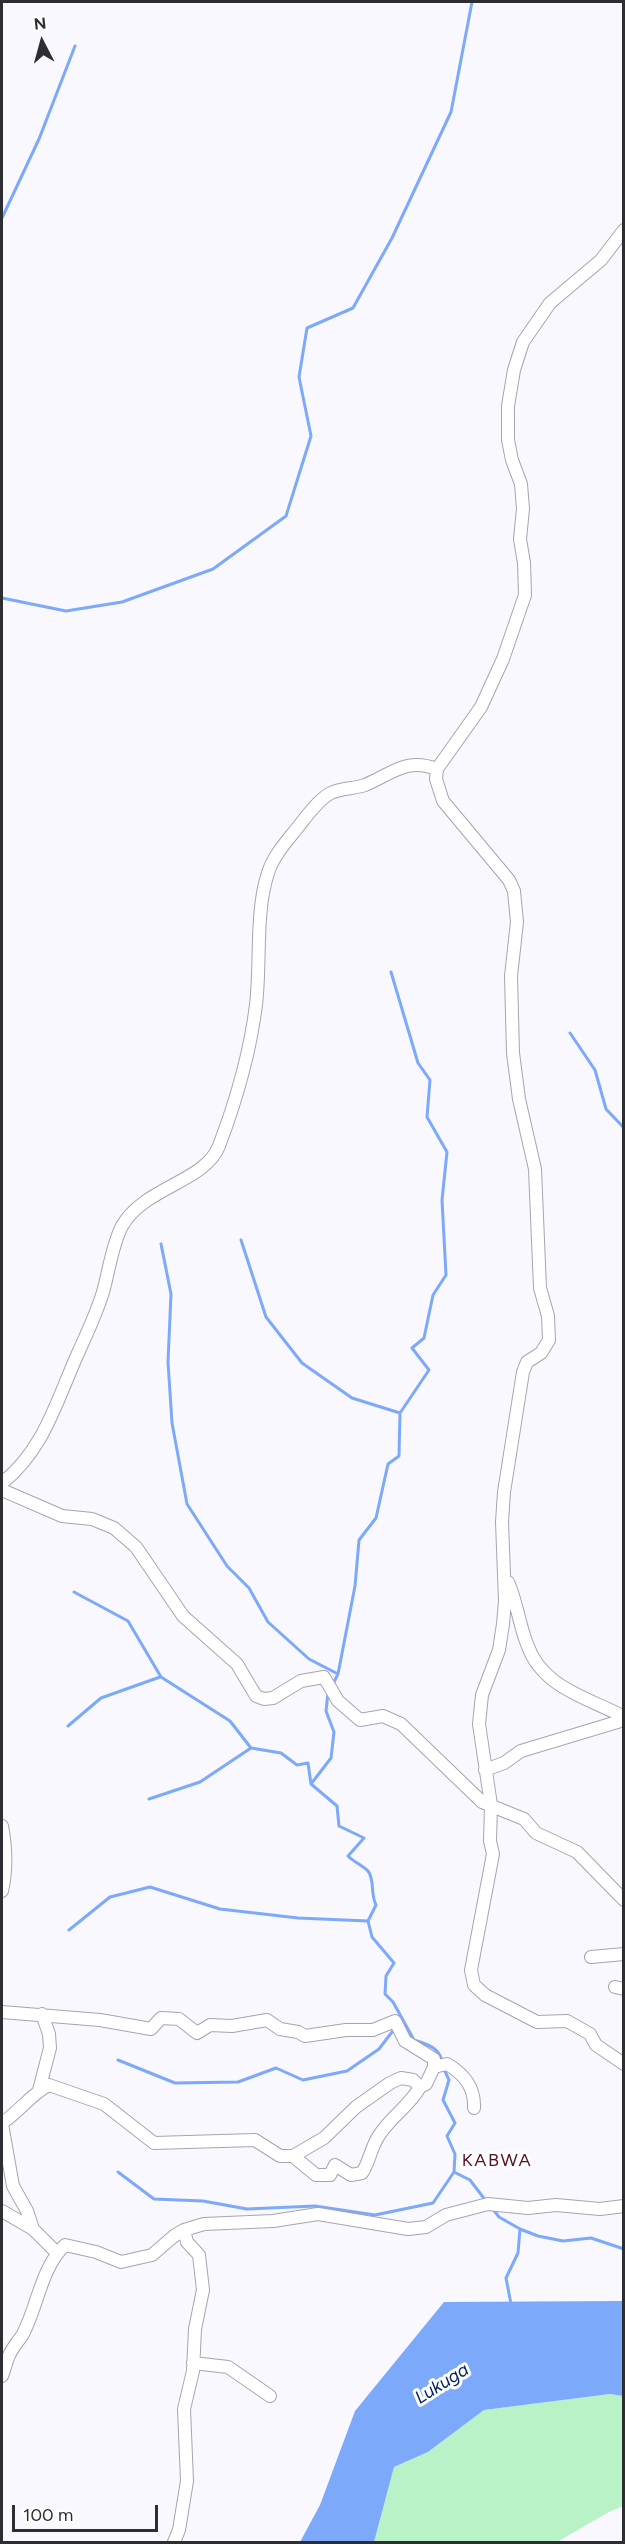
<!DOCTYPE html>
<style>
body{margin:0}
#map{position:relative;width:625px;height:2544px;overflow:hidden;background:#f9f8fe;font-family:Figtree,sans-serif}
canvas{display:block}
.frame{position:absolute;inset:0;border:3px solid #2e2d32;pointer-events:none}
.north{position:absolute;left:12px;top:12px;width:60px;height:60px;-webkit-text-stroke:4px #fff;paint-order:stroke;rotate:354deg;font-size:16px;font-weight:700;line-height:24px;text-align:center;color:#2e2d32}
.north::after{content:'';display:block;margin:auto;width:21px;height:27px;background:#2e2d32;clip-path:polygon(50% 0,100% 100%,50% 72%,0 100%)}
.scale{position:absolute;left:12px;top:2505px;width:146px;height:27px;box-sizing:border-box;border:3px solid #2e2d32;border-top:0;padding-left:8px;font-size:18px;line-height:21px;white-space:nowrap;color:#2e2d32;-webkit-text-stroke:4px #fff;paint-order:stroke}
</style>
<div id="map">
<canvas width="625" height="2544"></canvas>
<div class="frame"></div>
<div class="north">N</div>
<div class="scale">100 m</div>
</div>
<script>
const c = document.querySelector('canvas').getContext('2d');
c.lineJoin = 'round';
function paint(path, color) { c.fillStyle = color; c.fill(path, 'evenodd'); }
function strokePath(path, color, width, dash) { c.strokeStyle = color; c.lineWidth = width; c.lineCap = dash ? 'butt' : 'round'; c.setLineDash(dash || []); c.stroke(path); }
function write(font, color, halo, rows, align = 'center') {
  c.font = font + ' Figtree,sans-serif'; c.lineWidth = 6; c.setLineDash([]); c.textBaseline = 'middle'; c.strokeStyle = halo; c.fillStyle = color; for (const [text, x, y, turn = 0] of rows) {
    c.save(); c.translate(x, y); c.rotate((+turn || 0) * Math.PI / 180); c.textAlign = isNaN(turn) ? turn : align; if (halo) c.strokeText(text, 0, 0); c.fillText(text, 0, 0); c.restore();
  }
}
const green = new Path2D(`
 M 610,2394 L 623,2396 L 623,2506 L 609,2512 L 557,2542 L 374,2542 L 394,2467 L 428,2452 L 484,2410 Z`);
const water = new Path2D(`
 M 623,2301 L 623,2396 L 610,2394 L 484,2410 L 428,2452 L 394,2467 L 374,2542 L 300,2542 L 320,2505 L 355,2411 L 444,2302 Z`);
const stream = new Path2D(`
 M 2,218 L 39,139 L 75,46
 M 2,598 L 66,611 L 122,602 L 213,569 L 286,516 L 311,436 L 299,377 L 307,328 L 353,308 L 392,238 L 451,112 L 472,2
 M 570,1033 L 595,1070 L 606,1109 L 624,1128
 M 241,1240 L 266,1317 L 302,1363 L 352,1398 L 400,1413
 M 161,1244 L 171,1294 L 168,1362 L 172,1423 L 187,1504 L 227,1566 L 249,1588 L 268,1622 L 309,1659 L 338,1674
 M 74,1592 L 128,1621 L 161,1677 L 230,1721 L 251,1748 L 281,1753 L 297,1765 L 308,1763 L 311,1784
 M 333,1684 L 338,1674 L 355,1586 L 359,1540 L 376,1518 L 388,1464 L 399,1456 L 400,1413 L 429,1370 L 412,1348 L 424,1338 L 433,1295 L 446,1275 L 442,1200 L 447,1152 L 427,1117 L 430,1080 L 418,1063 L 391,972
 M 328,1693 L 326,1711 L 334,1732 L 331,1758 L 311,1784 L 337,1806 L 339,1826 L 364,1838 L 348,1856 C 354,1862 362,1865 368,1871 C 375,1880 370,1893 376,1905 L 368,1921 L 372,1937 L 394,1963 L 386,1976 L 385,1994 L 393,2002 L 414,2040 C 426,2044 439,2047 442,2061
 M 68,1726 L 101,1698 L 160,1677
 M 149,1799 L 200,1782 L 251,1748
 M 69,1930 L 110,1897 L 150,1887 L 220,1909 L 298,1918 L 368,1921
 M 118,2060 L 175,2083 L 238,2082 L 276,2068 L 303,2080 L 347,2071 L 379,2049 L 395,2028
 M 443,2067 L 449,2080 L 443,2100 L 455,2123 L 447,2136 L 455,2154 L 454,2172 L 470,2180 L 486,2201
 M 118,2172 L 154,2199 L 203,2201 L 247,2209 L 315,2206 L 375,2215 L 433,2203 L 454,2172
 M 492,2208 L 499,2217 L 520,2229 L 518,2253 L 506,2278 L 511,2304
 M 520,2229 L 538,2236 L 563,2241 L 591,2238 L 624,2249`);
const minor = new Path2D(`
 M 624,230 L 601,260 L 550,303 L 523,342 L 514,370 L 508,406 L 508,440 L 512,460 L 521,484 L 523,509 L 520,539 L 524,563 L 525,595 L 503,659 L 481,707 L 437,769 L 436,779 L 443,801 L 509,880 L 514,891 L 517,922 L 511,976 L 513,1053 L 519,1099 L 535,1169 L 540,1288 L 548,1316 L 549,1340 L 541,1353 L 527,1362 L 523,1372 L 504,1492 L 502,1522 L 505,1601 L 503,1624 L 499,1650 L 482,1695 L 479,1724 L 491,1805 L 490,1841 L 493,1854 L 471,1970 L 474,1985 L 485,1995 L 537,2022 L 567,2021 L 590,2034 L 596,2045 L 624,2064
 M 2,1483 C 45,1449 57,1399 79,1351 C 88,1331 97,1312 103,1292 C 109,1271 112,1245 122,1226 C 144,1187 205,1182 219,1146 C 236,1101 250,1053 256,1005 C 261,963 255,912 268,873 C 273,856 287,841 298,827 C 306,817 317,801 329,794 C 339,788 354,789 365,785 C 392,774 406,757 437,769
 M 2,1490 L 62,1516 L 92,1519 L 114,1528 L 136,1547 L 183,1616 L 237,1664 L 256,1696 L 264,1699 L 273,1698 L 301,1681 L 324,1677 L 338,1701 L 360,1720 L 383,1716 L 401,1724 L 482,1802 L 524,1819 L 536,1833 L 577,1852 L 624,1900
 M 508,1582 C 517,1602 519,1624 527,1644 C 542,1688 587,1697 624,1717
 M 485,1770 L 504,1763 L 521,1751 L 624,1720
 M 2,1826 C 6,1847 7,1869 2,1891
 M 591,1957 L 624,1954
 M 615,1987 L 624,1989
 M 2,2012 L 100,2020 L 151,2029 L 161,2018 L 179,2019 L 197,2033 L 210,2025 L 232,2026 L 267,2020 L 280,2029 L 298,2032 L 305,2036 L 346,2030 L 373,2030 L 395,2021 L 405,2041 L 434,2059 L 434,2067
 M 39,2090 L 50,2048 L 49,2034 L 42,2014
 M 2,2123 C 18,2113 31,2094 49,2085 L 104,2104 L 154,2143 L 255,2140 L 280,2156 L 293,2156 L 324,2138 L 356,2107 L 390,2083 L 401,2078 L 413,2080 L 420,2087 L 426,2084 L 434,2067 L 447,2064 C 464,2074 475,2087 474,2108
 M 2,2124 L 13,2186 L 27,2211 L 33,2229
 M 293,2156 L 316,2175 L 330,2175 L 335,2165 L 351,2175 L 362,2173 C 370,2161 371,2146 380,2134 C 391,2117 410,2105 420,2087
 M 2,2211 L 33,2229 L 57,2253
 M 193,2363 L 228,2367 L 270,2396
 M 2,2376 C 5,2369 5,2365 8,2358 C 11,2349 18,2342 23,2334 C 38,2305 41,2268 65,2245 L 96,2252 L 121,2262 L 152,2255 L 174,2236 L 184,2230 L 204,2224 L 273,2221 L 318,2214 L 408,2229 L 426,2227 L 446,2215 L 488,2204 L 528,2208 L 556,2205 L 600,2209 L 624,2206
 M 174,2542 L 179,2530 L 187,2481 L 184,2409 L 193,2371 L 195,2329 L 203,2290 L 199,2255 L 187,2242 L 184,2230`);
const neighbourhoodNames = [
 ["KABWA",497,2161]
];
const waterNames = [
 ["Lukuga",442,2384,-32]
];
paint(green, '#b9f2c6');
paint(water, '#7da9fa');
strokePath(stream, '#7da9fa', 3);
strokePath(minor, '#a6a4b1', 14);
strokePath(minor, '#fff', 12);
c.letterSpacing = '1.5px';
write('18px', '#551128', '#fff', neighbourhoodNames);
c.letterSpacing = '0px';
write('italic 18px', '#032367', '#fff', waterNames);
</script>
